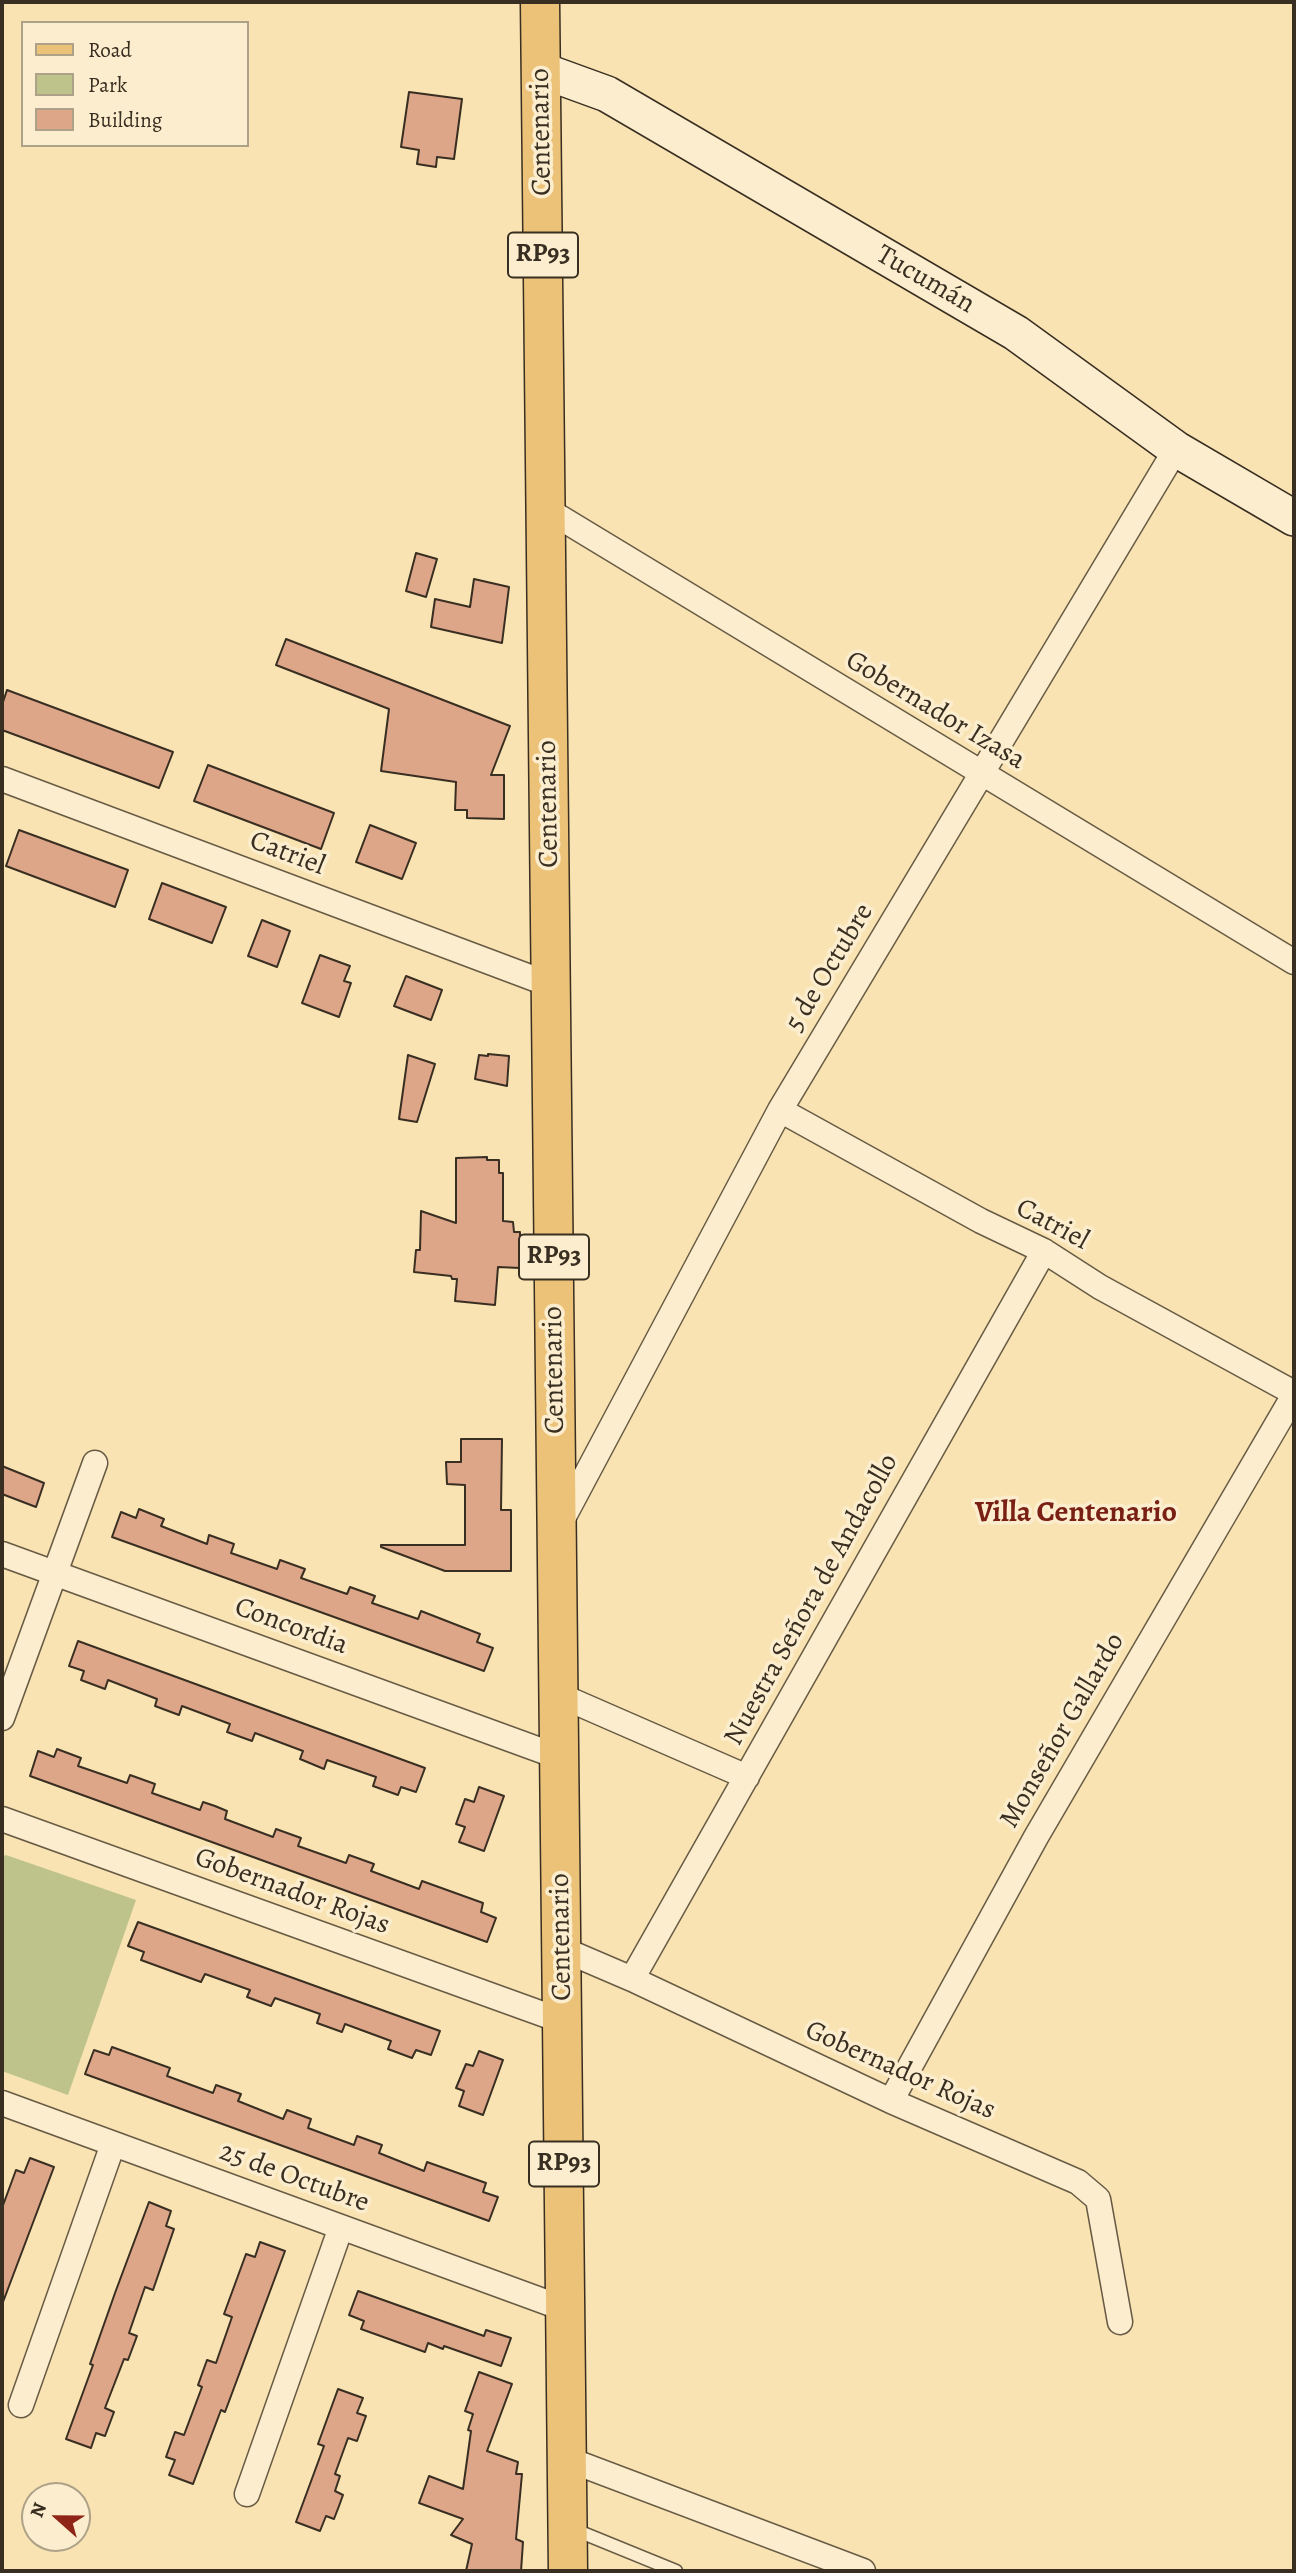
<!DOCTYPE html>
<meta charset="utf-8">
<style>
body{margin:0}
#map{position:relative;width:1296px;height:2573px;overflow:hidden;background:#f9e3b2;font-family:Alegreya,serif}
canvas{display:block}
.frame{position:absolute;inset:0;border:4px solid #382e21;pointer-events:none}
.legend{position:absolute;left:21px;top:21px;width:228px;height:126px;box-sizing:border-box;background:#fbedcd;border:2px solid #ada188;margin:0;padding:9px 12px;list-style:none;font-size:21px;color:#382e21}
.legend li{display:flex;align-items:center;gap:14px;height:35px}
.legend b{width:35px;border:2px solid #ada188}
.north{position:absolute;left:21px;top:2482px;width:70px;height:70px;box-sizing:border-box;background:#fbedcd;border:2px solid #ada188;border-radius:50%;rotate:291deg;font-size:19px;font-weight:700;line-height:28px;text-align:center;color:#382e21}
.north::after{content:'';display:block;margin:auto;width:24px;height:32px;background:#8f2418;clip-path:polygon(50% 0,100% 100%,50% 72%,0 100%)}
</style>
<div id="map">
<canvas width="1296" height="2573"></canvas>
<div class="frame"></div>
<ul class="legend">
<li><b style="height:9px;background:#ecc279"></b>Road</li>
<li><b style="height:19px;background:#bec38c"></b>Park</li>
<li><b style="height:19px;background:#dea689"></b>Building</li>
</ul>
<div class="north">N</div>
</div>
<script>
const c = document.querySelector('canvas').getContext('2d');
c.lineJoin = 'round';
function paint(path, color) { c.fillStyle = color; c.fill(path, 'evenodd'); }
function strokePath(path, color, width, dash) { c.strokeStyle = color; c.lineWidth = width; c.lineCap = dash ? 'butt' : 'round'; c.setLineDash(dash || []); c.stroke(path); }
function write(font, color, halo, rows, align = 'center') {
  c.font = font + ' Alegreya,serif'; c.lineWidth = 7; c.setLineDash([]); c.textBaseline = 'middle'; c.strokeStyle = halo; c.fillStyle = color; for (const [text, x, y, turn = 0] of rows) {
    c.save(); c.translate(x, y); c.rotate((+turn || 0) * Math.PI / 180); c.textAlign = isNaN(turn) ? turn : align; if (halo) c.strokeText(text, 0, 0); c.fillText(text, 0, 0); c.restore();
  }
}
const green = new Path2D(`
 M 6,1855 L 136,1900 L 68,2095 L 2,2071 L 2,1857 Z`);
const building = new Path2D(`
 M 409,92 L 462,99 L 454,159 L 437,157 L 436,167 L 417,164 L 419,150 L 401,147 Z
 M 416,553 L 437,559 L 426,597 L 406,591 Z
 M 474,579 L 509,587 L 502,643 L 431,627 L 435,599 L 470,607 Z
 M 286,639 L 510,726 L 491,775 L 504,775 L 504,819 L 467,818 L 467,810 L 455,810 L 456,782 L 381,771 L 389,709 L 276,665 Z
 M 7,690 L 173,752 L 159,788 L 2,730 L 2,705 Z
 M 208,765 L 334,813 L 321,849 L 194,801 Z
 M 370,825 L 416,843 L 402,879 L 356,862 Z
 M 19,830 L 128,870 L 115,907 L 6,866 Z
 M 162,883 L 226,907 L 212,943 L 149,919 Z
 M 262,920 L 290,931 L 277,967 L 248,956 Z
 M 320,955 L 350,966 L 344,981 L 351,983 L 339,1017 L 302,1003 Z
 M 406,976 L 442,990 L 431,1020 L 394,1006 Z
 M 488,1054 L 509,1056 L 507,1086 L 475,1079 L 479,1055 L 488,1056 Z
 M 408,1055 L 435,1064 L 417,1122 L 399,1119 Z
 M 487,1157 L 487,1160 L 499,1160 L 499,1173 L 503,1173 L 503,1221 L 513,1222 L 514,1232 L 520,1232 L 520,1268 L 498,1267 L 495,1305 L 455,1301 L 457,1279 L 452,1279 L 451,1276 L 414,1272 L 416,1250 L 420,1250 L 421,1211 L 456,1223 L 456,1158 Z
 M 461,1439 L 502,1439 L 501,1510 L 511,1510 L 511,1571 L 445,1571 L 381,1547 L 381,1545 L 465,1545 L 465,1485 L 447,1484 L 446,1462 L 461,1462 Z
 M 2,1466 L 44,1483 L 36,1507 L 2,1494 Z
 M 139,1509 L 164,1519 L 161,1526 L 207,1544 L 209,1535 L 234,1544 L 231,1553 L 277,1569 L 280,1560 L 305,1569 L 301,1578 L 347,1594 L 350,1587 L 375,1596 L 372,1603 L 418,1619 L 421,1611 L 480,1634 L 477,1642 L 493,1648 L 484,1671 L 112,1537 L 121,1512 L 136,1518 Z
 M 78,1641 L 425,1768 L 416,1792 L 401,1787 L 398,1795 L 373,1786 L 376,1777 L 327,1760 L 324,1769 L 300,1759 L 303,1751 L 255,1733 L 252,1741 L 227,1732 L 230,1724 L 182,1706 L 179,1715 L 155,1706 L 157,1699 L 108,1680 L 105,1689 L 81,1680 L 84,1671 L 69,1666 Z
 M 57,1749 L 81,1758 L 78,1766 L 127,1783 L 130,1775 L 155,1784 L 152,1793 L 200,1810 L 203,1802 L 215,1806 L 227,1811 L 225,1819 L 273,1837 L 276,1829 L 301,1838 L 298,1846 L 346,1863 L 349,1855 L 374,1864 L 371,1871 L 419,1889 L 422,1881 L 483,1903 L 481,1912 L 496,1918 L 487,1942 L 30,1776 L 38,1751 L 54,1757 Z
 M 479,1787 L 504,1796 L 484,1851 L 459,1842 L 465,1827 L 456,1824 L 465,1799 L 474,1802 Z
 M 138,1922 L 440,2031 L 431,2055 L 416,2050 L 412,2058 L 388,2049 L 391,2041 L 345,2024 L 342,2032 L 317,2023 L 320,2014 L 275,1998 L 271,2006 L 247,1997 L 250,1990 L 205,1974 L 201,1982 L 141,1960 L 144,1952 L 128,1946 Z
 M 112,2047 L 170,2068 L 167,2076 L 213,2093 L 216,2085 L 241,2094 L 238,2101 L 283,2119 L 287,2110 L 311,2119 L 308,2128 L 354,2145 L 357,2136 L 382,2145 L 379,2153 L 424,2171 L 427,2162 L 486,2183 L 483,2192 L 498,2197 L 489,2221 L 85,2074 L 94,2050 L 109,2055 Z
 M 479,2051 L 503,2060 L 483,2115 L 459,2106 L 464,2091 L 456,2088 L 466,2064 L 473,2066 Z
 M 30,2158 L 54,2167 L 3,2302 L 2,2208 L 16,2170 L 24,2173 Z
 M 149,2202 L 171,2211 L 166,2226 L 174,2229 L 153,2290 L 145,2287 L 129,2333 L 137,2336 L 128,2360 L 124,2359 L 105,2408 L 114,2412 L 105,2436 L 96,2433 L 91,2448 L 66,2439 L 93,2365 L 90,2364 L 115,2293 Z
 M 260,2242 L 285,2251 L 225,2412 L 221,2410 L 193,2484 L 169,2475 L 175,2460 L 166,2457 L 175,2432 L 184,2435 L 202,2387 L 198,2385 L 207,2360 L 216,2363 L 232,2317 L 224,2314 L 246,2254 L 255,2257 Z
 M 358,2291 L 484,2336 L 486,2330 L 511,2338 L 501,2366 L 444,2346 L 443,2349 L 428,2343 L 425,2352 L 361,2329 L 364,2321 L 349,2315 Z
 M 479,2372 L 512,2384 L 487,2451 L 518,2462 L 516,2474 L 522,2474 L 516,2539 L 523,2542 L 521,2571 L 466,2571 L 472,2544 L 451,2535 L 463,2519 L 419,2503 L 429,2476 L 463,2489 L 471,2431 L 468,2430 L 473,2414 L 465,2411 Z
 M 338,2389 L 363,2398 L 357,2413 L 366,2416 L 357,2441 L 348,2438 L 335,2474 L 340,2476 L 335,2491 L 343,2495 L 339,2506 L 334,2519 L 326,2516 L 320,2531 L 296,2522 L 324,2446 L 318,2444 Z`);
const lane = new Path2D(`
 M 573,2529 L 676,2571`);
const street = new Path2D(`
 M 546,509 L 1294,962
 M 2,779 L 551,985
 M 780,1110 L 981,1221 L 1044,1251 L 1100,1287 L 1294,1393
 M 561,1522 L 780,1110 L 1176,449
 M 2,1554 L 559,1757
 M 559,1695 L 747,1777
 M 2,1718 L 95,1463
 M 2,1819 L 562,2021
 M 562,1949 L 632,1979 L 891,2101 L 1078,2182 L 1098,2199 L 1120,2322
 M 632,1979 L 1044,1251
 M 891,2101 L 1036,1837 L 1294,1395
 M 2,2103 L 565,2309
 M 21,2405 L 113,2144
 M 567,2459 L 863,2571
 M 247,2494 L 341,2227`);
const secondary = new Path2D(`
 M 541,70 L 607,94 L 1016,333 L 1176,449 L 1294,518`);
const primary = new Path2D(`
 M 540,2 L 568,2571`);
const shields = [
 [543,255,70],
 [554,1257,70],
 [564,2164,70]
];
const shieldNames = [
 ["RP93",543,255],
 ["RP93",554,1257],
 ["RP93",564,2164]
];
const streetNames = [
 ["Centenario",542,132,-91],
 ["Tucumán",925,280,30],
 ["Gobernador Izasa",935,711,31],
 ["Centenario",549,804,-91],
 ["Catriel",287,854,21],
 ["5 de Octubre",830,968,-59],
 ["Catriel",1052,1225,28],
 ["Centenario",555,1370,-91],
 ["Nuestra Señora de Andacollo",812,1600,-61],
 ["Concordia",291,1627,20],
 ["Monseñor Gallardo",1063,1731,-60],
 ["Gobernador Rojas",292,1892,20],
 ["Centenario",562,1937,-91],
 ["Gobernador Rojas",900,2071,24],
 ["25 de Octubre",294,2178,20]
];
const neighbourhoodNames = [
 ["Villa Centenario",1076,1514]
];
paint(green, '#bec38c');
paint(building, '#dea689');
strokePath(building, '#382e21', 2);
strokePath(lane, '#685b45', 15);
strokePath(street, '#685b45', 27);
strokePath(secondary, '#382e21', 38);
strokePath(primary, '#382e21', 41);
strokePath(lane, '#fbedcd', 12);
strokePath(street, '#fbedcd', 24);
strokePath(secondary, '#fbedcd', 35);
strokePath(primary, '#ecc279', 38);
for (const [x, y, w] of shields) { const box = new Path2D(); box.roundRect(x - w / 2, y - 22.5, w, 45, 5); c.fillStyle = '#fbedcd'; c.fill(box); strokePath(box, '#382e21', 2); }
write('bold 26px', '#382e21', null, shieldNames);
write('28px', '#382e21', '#fbedcd', streetNames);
write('bold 30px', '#7a1f14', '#fbedcd', neighbourhoodNames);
</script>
